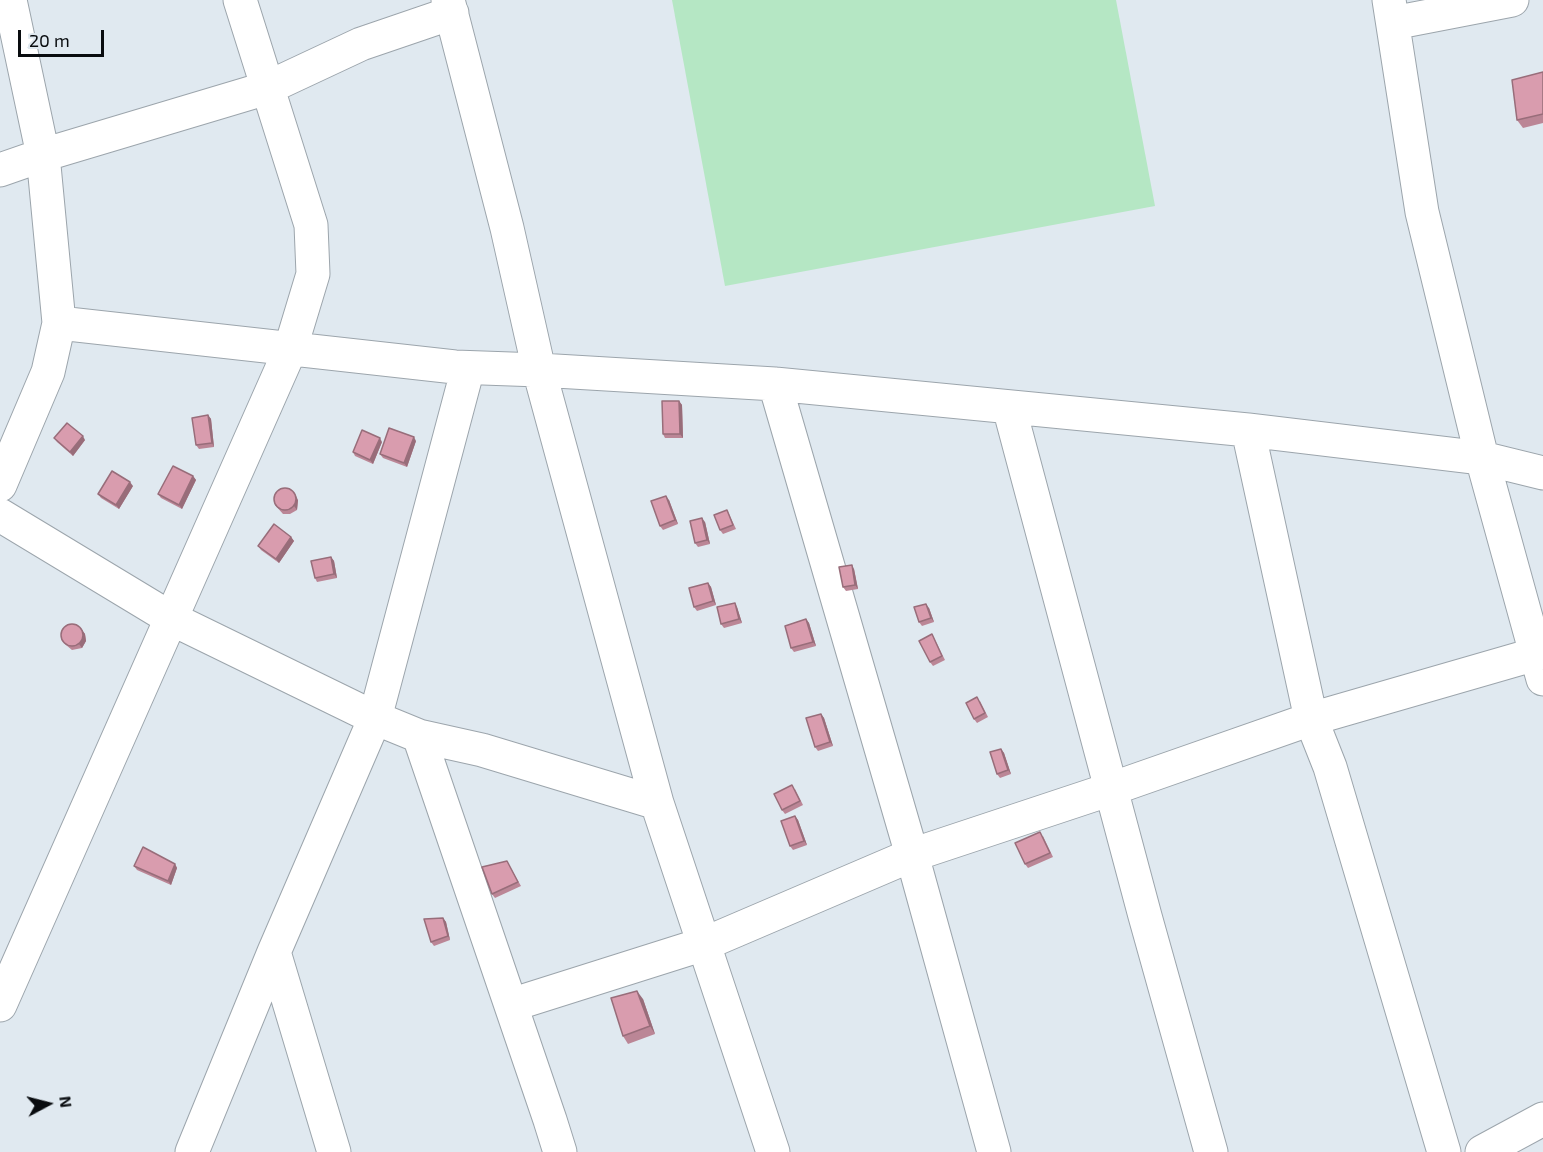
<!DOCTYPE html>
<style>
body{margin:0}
#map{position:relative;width:1543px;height:1152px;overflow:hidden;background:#e0e9f0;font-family:"Exo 2",sans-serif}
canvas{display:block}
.north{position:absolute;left:18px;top:1074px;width:60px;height:60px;-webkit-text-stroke:4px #e0e9f0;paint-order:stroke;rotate:83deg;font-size:16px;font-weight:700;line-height:24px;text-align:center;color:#090c0f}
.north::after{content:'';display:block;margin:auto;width:21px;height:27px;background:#090c0f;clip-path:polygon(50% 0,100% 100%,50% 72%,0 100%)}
.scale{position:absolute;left:18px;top:30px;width:86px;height:27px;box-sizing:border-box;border:3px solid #090c0f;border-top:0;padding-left:8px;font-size:18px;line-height:21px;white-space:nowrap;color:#090c0f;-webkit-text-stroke:4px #e0e9f0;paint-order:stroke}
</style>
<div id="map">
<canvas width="1543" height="1152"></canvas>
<div class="north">N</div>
<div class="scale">20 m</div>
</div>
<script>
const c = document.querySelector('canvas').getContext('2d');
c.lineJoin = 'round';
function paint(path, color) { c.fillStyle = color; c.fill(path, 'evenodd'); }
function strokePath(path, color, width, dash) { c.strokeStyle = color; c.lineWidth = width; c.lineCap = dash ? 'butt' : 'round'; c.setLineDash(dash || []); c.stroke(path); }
const green = new Path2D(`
 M 672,0 L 1116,0 L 1155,206 L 725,286 Z`);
const minor = new Path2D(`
 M 448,0 L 507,228 L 539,370 L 657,803
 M 1389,0 L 1422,212 L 1482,458 L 1543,679
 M 1393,23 L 1512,0
 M 0,170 L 43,155 L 267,88 L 361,44 L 452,13
 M 59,323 L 455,367 L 539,370 L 775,384 L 1248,430 L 1482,458 L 1543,473
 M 775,384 L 912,855 L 994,1152
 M 1009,407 L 1145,916 L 1211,1152
 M 1248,430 L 1311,719 L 1330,767 L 1444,1152
 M 0,485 L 48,372 L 59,323 L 43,155 L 10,0
 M 0,515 L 172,619 L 375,718 L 419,736 L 482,750 L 657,803 L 773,1152
 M 419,736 L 550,1120 L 560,1152
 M 274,952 L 334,1152
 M 0,1005 L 290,350 L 313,274 L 311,225 L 240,0
 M 511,1005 L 704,944 L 912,855 L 1111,789 L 1311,719 L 1536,654
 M 192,1152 L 274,952 L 375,718 L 468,368
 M 1482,1152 L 1543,1119`);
const wall = new Path2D(`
 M 1543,72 L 1543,123 L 1523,128 L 1517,120 Z
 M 679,401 L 682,405 L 683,438 L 665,438 L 663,434 Z
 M 208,415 L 211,419 L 214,447 L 199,449 L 196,445 Z
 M 54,438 L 85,440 L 73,456 L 57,442 Z
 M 416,441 L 407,467 L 383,458 L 380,454 Z
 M 382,442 L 373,464 L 355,456 L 353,452 Z
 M 193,476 L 196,480 L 182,509 L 161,498 L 158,494 Z
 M 133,486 L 119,509 L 101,498 L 98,494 Z
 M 298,500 L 297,510 L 290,514 L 283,514 L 275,505 Z
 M 669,500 L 678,524 L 663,530 L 660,526 Z
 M 727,510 L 729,514 L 736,529 L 723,534 L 720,530 Z
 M 705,522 L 710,544 L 698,547 L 695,543 Z
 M 291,537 L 294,541 L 279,563 L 261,550 L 258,546 Z
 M 331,557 L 334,561 L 337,578 L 317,582 L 315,578 Z
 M 854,569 L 858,589 L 846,591 L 843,587 Z
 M 708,583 L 711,587 L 716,605 L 697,611 L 694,607 Z
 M 737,607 L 742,623 L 724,628 L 721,624 Z
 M 929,608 L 934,622 L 922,626 L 919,622 Z
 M 806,619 L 809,623 L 816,646 L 794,652 L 791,648 Z
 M 82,630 L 85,634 L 86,641 L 82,648 L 72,650 L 66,645 L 63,641 Z
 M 932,634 L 945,660 L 933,666 L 930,662 Z
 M 980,701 L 988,717 L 977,723 L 974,719 Z
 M 821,714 L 824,718 L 833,746 L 818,751 L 815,747 Z
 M 1001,749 L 1004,753 L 1011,774 L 1000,778 L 997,774 Z
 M 795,789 L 803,805 L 785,814 L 782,810 Z
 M 795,816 L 798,820 L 807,845 L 793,850 L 790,846 Z
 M 1043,836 L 1053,857 L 1028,868 L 1025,864 Z
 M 175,864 L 177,868 L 171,885 L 137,870 L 134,866 Z
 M 509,865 L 521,886 L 495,898 L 492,894 Z
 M 443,918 L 446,922 L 450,940 L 434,946 L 431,942 Z
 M 643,999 L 655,1034 L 628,1044 L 623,1036 Z`);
const shadedWall = new Path2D(`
 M 679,401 L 682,405 L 683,438 L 680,434 Z
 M 208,415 L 211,419 L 214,447 L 212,443 Z
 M 83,436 L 85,440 L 73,456 L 70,452 Z
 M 414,437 L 416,441 L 407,467 L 404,463 Z
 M 380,438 L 382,442 L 373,464 L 370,460 Z
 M 193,476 L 196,480 L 182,509 L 179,505 Z
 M 130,482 L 133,486 L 119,509 L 116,505 Z
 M 296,496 L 298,500 L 297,510 L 294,506 Z
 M 666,496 L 669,500 L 678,524 L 675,520 Z
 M 702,518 L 705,522 L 710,544 L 707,540 Z
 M 291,537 L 294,541 L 279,563 L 276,559 Z
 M 331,557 L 334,561 L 337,578 L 334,574 Z
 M 852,565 L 854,569 L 858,589 L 855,585 Z
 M 708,583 L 711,587 L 716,605 L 713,601 Z
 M 735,603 L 737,607 L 742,623 L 739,619 Z
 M 926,604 L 929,608 L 934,622 L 931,618 Z
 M 806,619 L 809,623 L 816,646 L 813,642 Z
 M 82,630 L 85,634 L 86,641 L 82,648 L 79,644 Z
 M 821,714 L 824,718 L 833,746 L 830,742 Z
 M 1001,749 L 1004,753 L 1011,774 L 1008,770 Z
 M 795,816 L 798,820 L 807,845 L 804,841 Z
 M 175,864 L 177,868 L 171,885 L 168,881 Z
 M 443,918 L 446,922 L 450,940 L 448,936 Z
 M 637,991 L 643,999 L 655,1034 L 650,1026 Z`);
const building = new Path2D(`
 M 1543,72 L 1543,114 L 1517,120 L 1512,80 Z
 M 662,401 L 679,401 L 680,434 L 663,434 Z
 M 208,415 L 212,443 L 196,445 L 192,418 Z
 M 67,423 L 83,436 L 70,452 L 54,438 Z
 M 389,428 L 414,437 L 404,463 L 380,454 Z
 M 362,430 L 380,438 L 370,460 L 353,452 Z
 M 173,466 L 193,476 L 179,505 L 158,494 Z
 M 112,471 L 130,482 L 116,505 L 98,494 Z
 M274 499a11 11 0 1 1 22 0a11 11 0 1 1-22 0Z
 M 666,496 L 675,520 L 660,526 L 651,501 Z
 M 727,510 L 733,525 L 720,530 L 714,515 Z
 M 702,518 L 707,540 L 695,543 L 690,521 Z
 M 274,524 L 291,537 L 276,559 L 258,546 Z
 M 331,557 L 334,574 L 315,578 L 311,561 Z
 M 852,565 L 855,585 L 843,587 L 839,567 Z
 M 708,583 L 713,601 L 694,607 L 689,588 Z
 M 735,603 L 739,619 L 721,624 L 717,607 Z
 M 926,604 L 931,618 L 919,622 L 914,607 Z
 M 806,619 L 813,642 L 791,648 L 785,626 Z
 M61 635a11 11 0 1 1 22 0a11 11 0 1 1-22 0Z
 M 932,634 L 942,656 L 930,662 L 919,641 Z
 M 977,697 L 985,713 L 974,719 L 966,703 Z
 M 821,714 L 830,742 L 815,747 L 806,718 Z
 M 1001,749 L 1008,770 L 997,774 L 990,752 Z
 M 792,785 L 800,801 L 782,810 L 774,794 Z
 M 795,816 L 804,841 L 790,846 L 781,821 Z
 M 1040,832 L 1050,853 L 1025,864 L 1015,843 Z
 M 143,847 L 175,864 L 168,881 L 134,866 Z
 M 507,861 L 518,882 L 492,894 L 482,867 Z
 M 443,918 L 448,936 L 431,942 L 424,919 Z
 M 637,991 L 650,1026 L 623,1036 L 611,998 Z`);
paint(green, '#b5e7c4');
strokePath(minor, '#9ca5ac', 35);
strokePath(minor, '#fff', 33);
paint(wall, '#bb8696');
paint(shadedWall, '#986d7a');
paint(building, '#d99cae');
strokePath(building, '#986d7a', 1.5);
</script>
